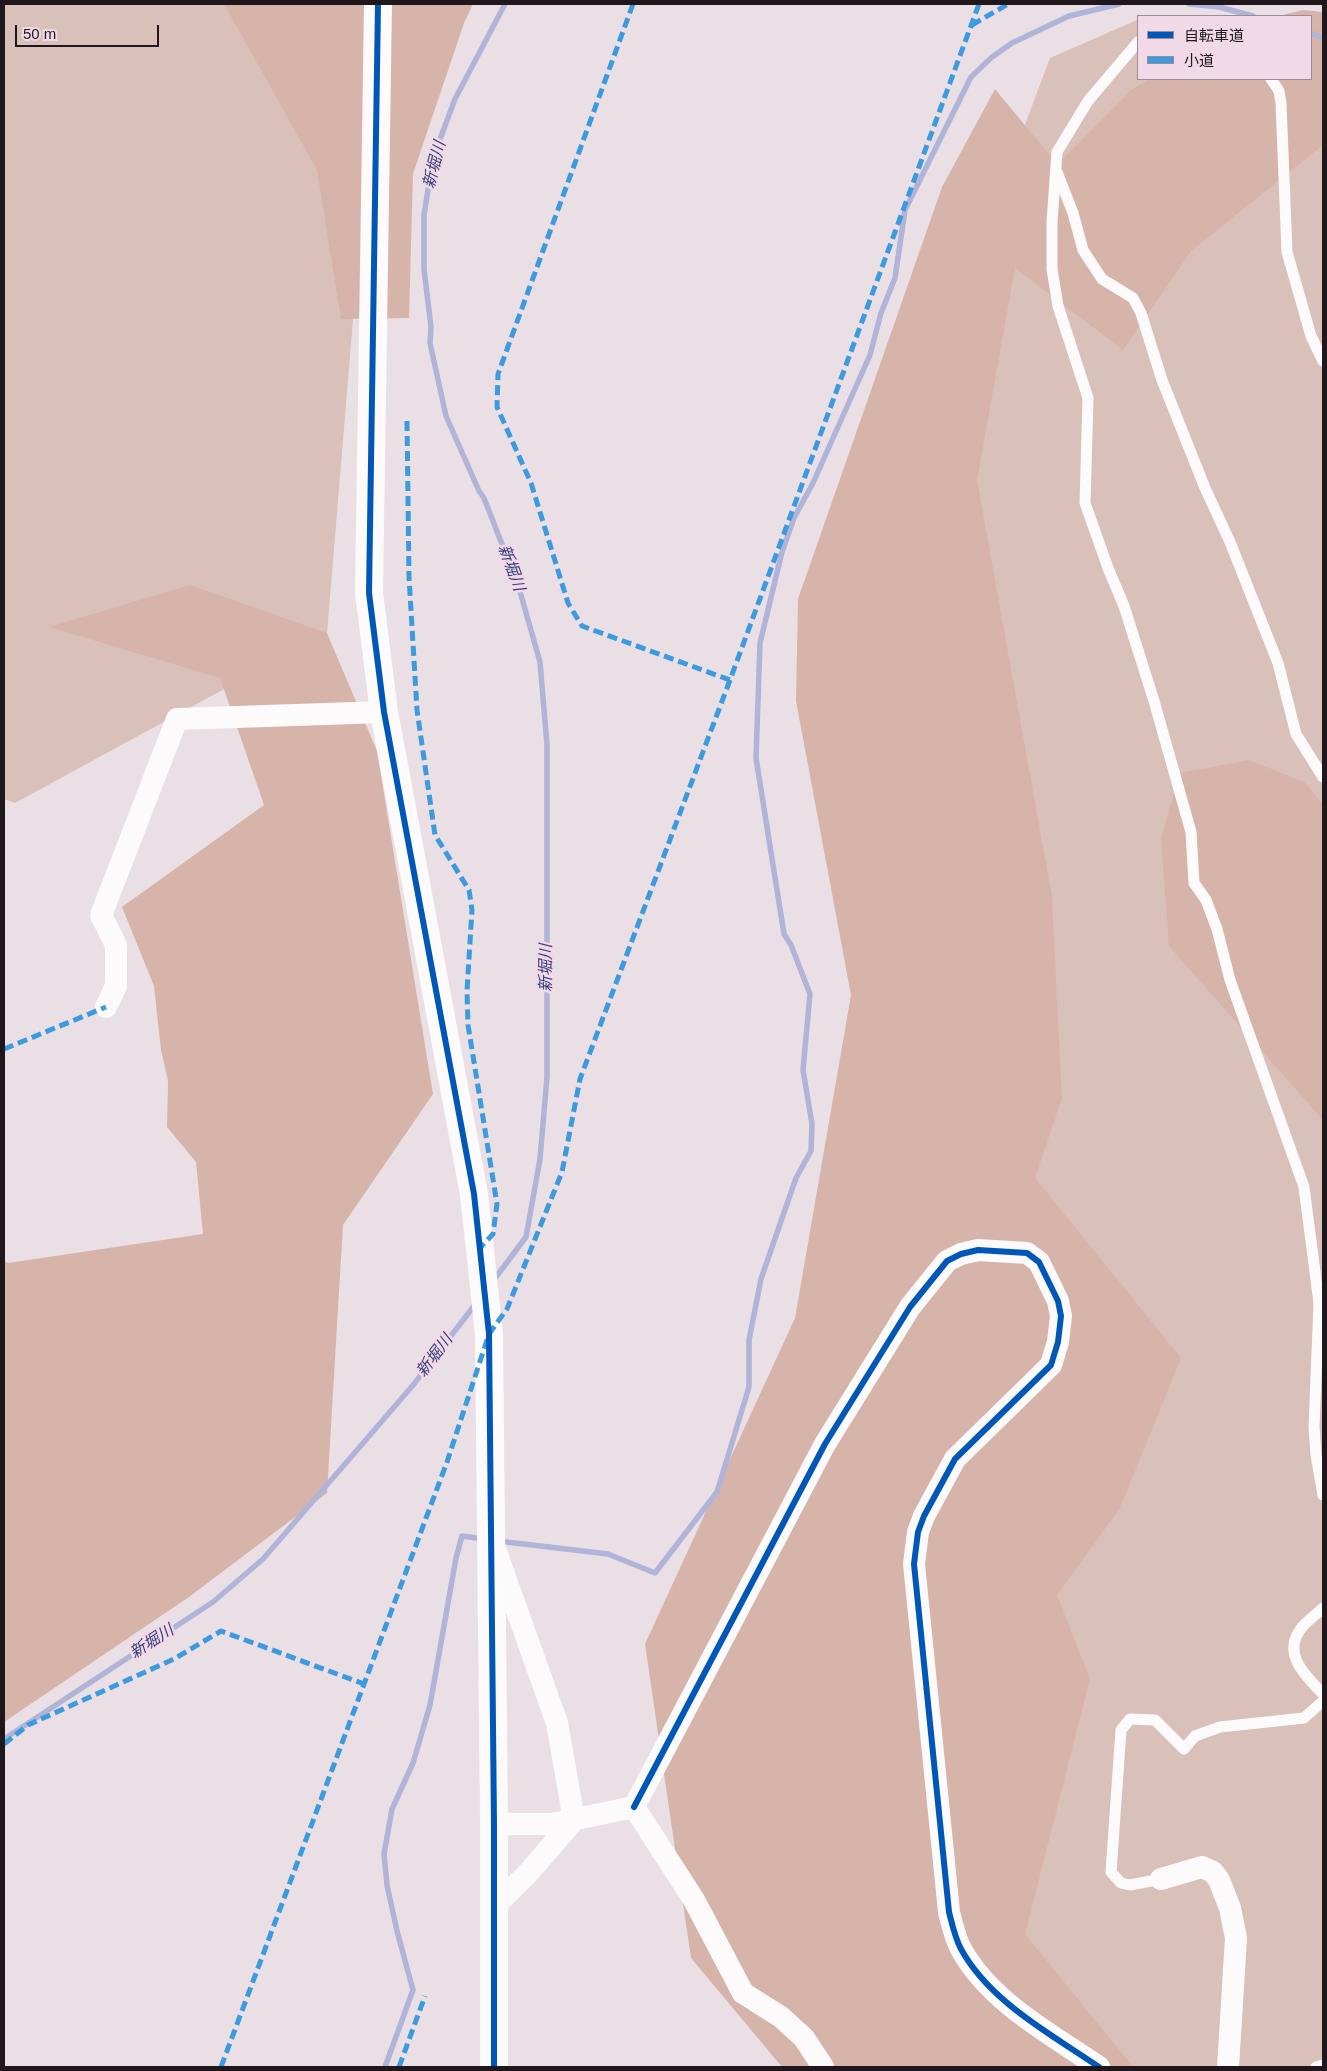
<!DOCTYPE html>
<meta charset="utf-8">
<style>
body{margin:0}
#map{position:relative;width:1327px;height:2071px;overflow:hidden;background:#ebdfe6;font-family:Helvetica,"Noto Sans JP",sans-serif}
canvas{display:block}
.frame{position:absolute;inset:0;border:5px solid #1f171c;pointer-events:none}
.legend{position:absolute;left:1137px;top:15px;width:175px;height:65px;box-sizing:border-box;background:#f1d9e7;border:1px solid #9d8b96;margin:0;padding:6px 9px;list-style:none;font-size:15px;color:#1f171c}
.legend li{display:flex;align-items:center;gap:10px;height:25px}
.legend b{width:25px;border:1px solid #9d8b96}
.scale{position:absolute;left:15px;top:25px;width:144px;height:22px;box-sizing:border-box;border:2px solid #1f171c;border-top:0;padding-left:6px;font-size:15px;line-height:18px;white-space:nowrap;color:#1f171c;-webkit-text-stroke:4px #f1d9e7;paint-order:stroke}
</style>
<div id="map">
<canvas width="1327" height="2071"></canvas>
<div class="frame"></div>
<ul class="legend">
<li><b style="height:6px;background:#0057b8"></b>自転車道</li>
<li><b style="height:6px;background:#3c9adf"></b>小道</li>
</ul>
<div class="scale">50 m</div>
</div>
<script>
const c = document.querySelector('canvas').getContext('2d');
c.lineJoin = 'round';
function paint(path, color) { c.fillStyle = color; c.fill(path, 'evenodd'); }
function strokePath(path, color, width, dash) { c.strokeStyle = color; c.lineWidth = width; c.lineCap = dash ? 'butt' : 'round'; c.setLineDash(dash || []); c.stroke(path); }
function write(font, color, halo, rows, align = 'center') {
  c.font = font + ' Helvetica,"Noto Sans JP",sans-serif'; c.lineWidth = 5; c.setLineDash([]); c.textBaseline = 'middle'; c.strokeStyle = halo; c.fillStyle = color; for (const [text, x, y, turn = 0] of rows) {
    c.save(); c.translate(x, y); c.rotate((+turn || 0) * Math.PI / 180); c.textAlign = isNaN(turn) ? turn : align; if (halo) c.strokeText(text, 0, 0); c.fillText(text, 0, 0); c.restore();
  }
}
const green = new Path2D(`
 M 4,4 L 361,4 L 378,19 L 327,633 L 15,803 L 4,799 Z
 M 1137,20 L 1138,21 L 1138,79 L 1311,79 L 1323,53 L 1323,2067 L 1098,2067 L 1006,1977 L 923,1216 L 964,287 L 1050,58 Z`);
const forest = new Path2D(`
 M 224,4 L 473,4 L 464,23 L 413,174 L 409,318 L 341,319 L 317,170 Z
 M 1303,10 L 1323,12 L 1323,145 L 1191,251 L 1123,350 L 1015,268 L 977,480 L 1052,897 L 1062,1098 L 1035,1178 L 1181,1358 L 1120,1508 L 1057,1595 L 1090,1679 L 1025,1934 L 1133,2067 L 782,2067 L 691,1958 L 645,1644 L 795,1318 L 851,995 L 796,701 L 798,599 L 942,187 L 995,89 L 1057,164 L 1130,91 L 1149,79 L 1311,79 L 1311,16 L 1279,16 Z
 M 190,585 L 327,633 L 377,751 L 433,1094 L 343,1225 L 327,1493 L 189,1597 L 4,1722 L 4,1261 L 8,1263 L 203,1234 L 196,1162 L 167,1127 L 168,1081 L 161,1050 L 154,986 L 122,907 L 264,805 L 220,678 L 49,627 Z
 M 1249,760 L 1304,782 L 1323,804 L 1323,1120 L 1169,946 L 1161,838 L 1180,773 Z`);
const stream = new Path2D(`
 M 1189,4 L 1219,7 L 1253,16
 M 1311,33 L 1323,38
 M 493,1281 L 526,1237 L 540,1159 L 547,1077 L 547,745 L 540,662 L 519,588 L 484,498 L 479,491 L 446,416 L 430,343 L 431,327 L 424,269 L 424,215 L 433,158 L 455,99 L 505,4
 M 498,1541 L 608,1554 L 655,1573 L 717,1492 L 749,1387 L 749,1340 L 761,1279 L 796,1178 L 811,1151 L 812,1124 L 803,1070 L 810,994 L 791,945 L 784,934 L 756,758 L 760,643 L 782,552 L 794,518 L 813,483 L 870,355 L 881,313 L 895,278 L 905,210 L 971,77 L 992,57 L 1012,43 L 1069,16 L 1119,4
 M 4,1739 L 213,1602 L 263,1559 L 414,1384 L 477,1302
 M 385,2067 L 413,1990 L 397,1931 L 387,1885 L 384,1854 L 392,1809 L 413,1763 L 430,1705 L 456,1558 L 462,1536 L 484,1539`);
const service = new Path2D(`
 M 1138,42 L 1088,101 L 1057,152 L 1052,222 L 1052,269 L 1058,306 L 1088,398 L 1085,503 L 1108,568 L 1124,606 L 1154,701 L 1191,832 L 1194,883 L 1206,900 L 1217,929 L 1230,980 L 1304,1187 L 1319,1303 L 1314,1427 L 1316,1455 L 1323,1495
 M 1271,79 L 1279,91 L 1281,103 L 1287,252 L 1311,336 L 1323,361
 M 1057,172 L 1073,213 L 1083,250 L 1102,279 L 1133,298 L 1141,313 L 1162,380 L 1205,488 L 1230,542 L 1278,663 L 1296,734 L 1323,777
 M 1323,1608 C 1316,1615 1305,1622 1300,1630 C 1282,1655 1307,1677 1323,1694
 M 1161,1879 L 1130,1885 L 1121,1883 L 1111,1872 L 1121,1730 L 1130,1719 L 1155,1720 L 1184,1749 L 1195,1736 L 1220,1727 L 1304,1718 L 1323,1701
 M 1316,2067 L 1323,2065`);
const minor = new Path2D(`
 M 106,1007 L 116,986 L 116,945 L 101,915 L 177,719 L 384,712
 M 634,1807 L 825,1444 L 910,1307 L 947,1261 L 961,1254 L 978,1250 L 1027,1253 L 1039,1262 L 1058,1301 L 1061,1316 L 1058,1342 L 1051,1365 L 955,1459 L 924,1516 L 918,1532 L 914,1564 L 949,1912 C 952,1924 955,1938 961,1949 C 990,2002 1051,2034 1099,2067
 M 634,1807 L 694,1900 L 743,1993 L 781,2017 L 804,2038 L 823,2067
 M 494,1824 L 552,1824 L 634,1807
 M 1161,1879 L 1202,1867 L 1213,1872 L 1219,1880 L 1230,1908 L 1236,1938 L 1228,2067
 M 494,1907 L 529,1872 L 574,1820 L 557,1723 L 495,1549`);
const tertiary = new Path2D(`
 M 378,4 L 369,593 L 384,712 L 474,1194 L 489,1334 L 494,1824 L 494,2067`);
const quiet = new Path2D(`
 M 633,4 L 498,374 L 497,407 L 531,483 L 568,603 L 582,626 L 730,680
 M 972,25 L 1008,4
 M 407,421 L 409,577 L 417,710 L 435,835 L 469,890 L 472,910 L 467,991 L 468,1025 L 497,1204 L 493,1234 L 480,1248
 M 4,1049 L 106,1007
 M 4,1744 L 28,1725 L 174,1659 L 221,1631 L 364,1684
 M 221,2067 L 447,1462 L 489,1334 L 507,1309 L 562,1172 L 580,1079 L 730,680 L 979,4
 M 399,2067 L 425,1996`);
const cycleway = new Path2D(`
 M 378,4 L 369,593 L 384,712 L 474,1194 L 489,1334 L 494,1824 L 494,2067
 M 634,1807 L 825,1444 L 910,1307 L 947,1261 L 961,1254 L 978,1250 L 1027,1253 L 1039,1262 L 1058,1301 L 1061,1316 L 1058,1342 L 1051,1365 L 955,1459 L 924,1516 L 918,1532 L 914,1564 L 949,1912 C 952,1924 955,1938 961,1949 C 990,2002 1051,2034 1099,2067`);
const waterNames = [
 ["新堀川",435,165,-76],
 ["新堀川",511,568,70],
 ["新堀川",547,968,-90],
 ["新堀川",435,1356,-53],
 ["新堀川",152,1642,-33]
];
paint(green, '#d9c0b9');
paint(forest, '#d6b4aa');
strokePath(stream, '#b0b4d8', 5.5);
strokePath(service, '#fcfafb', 11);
strokePath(minor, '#fcfafb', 22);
strokePath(tertiary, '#fcfafb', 28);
strokePath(quiet, '#3c9adf', 5, [10, 5]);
strokePath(cycleway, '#0057b8', 6);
write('italic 16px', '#353e7a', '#f1d9e7', waterNames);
</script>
